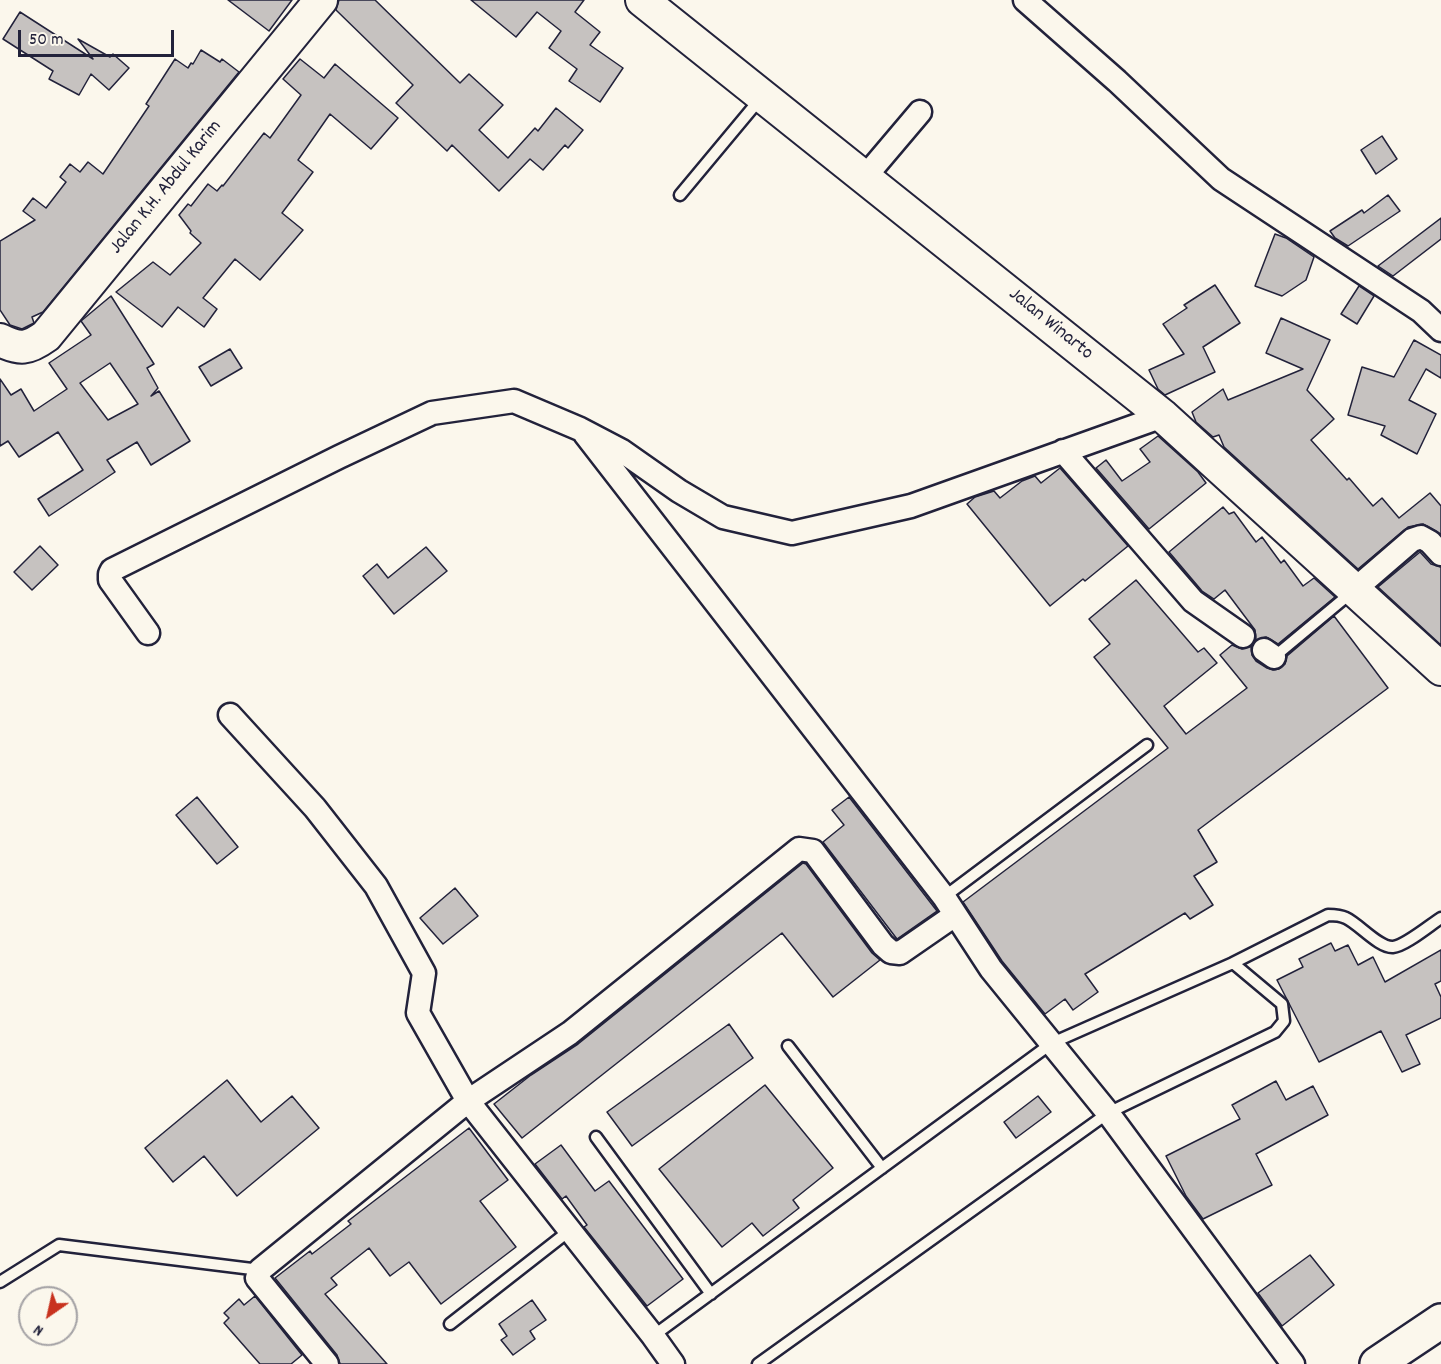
<!DOCTYPE html>
<style>
body{margin:0}
#map{position:relative;width:1441px;height:1364px;overflow:hidden;background:#fbf7ec;font-family:Dekko,sans-serif}
canvas{display:block}
.north{position:absolute;left:18px;top:1286px;width:60px;height:60px;box-sizing:border-box;background:#fbf7ec;border:2px solid #a4a2a5;border-radius:50%;rotate:214deg;font-size:16px;font-weight:700;line-height:24px;text-align:center;color:#22223b}
.north::after{content:'';display:block;margin:auto;width:21px;height:27px;background:#c8321e;clip-path:polygon(50% 0,100% 100%,50% 72%,0 100%)}
.scale{position:absolute;left:18px;top:30px;width:156px;height:27px;box-sizing:border-box;border:3px solid #22223b;border-top:0;padding-left:8px;font-size:18px;line-height:21px;white-space:nowrap;color:#22223b;-webkit-text-stroke:4px #fbf7ec;paint-order:stroke}
</style>
<div id="map">
<canvas width="1441" height="1364"></canvas>
<div class="north">N</div>
<div class="scale">50 m</div>
</div>
<script>
const c = document.querySelector('canvas').getContext('2d');
c.lineJoin = 'round';
function paint(path, color) { c.fillStyle = color; c.fill(path, 'evenodd'); }
function strokePath(path, color, width, dash) { c.strokeStyle = color; c.lineWidth = width; c.lineCap = dash ? 'butt' : 'round'; c.setLineDash(dash || []); c.stroke(path); }
function write(font, color, halo, rows, align = 'center') {
  c.font = font + ' Dekko,sans-serif'; c.lineWidth = 5; c.setLineDash([]); c.textBaseline = 'middle'; c.strokeStyle = halo; c.fillStyle = color; for (const [text, x, y, turn = 0] of rows) {
    c.save(); c.translate(x, y); c.rotate((+turn || 0) * Math.PI / 180); c.textAlign = isNaN(turn) ? turn : align; if (halo) c.strokeText(text, 0, 0); c.fillText(text, 0, 0); c.restore();
  }
}
const building = new Path2D(`
 M 228,0 L 292,0 L 269,31 Z
 M 339,0 L 375,0 L 460,83 L 469,74 L 503,105 L 479,130 L 508,158 L 535,128 L 538,131 L 556,108 L 583,130 L 568,148 L 565,145 L 543,170 L 530,159 L 499,191 L 452,145 L 447,151 L 396,103 L 413,85 L 336,10 Z
 M 471,0 L 584,0 L 575,12 L 600,32 L 590,45 L 623,68 L 600,102 L 569,81 L 577,69 L 549,48 L 561,31 L 537,12 L 516,37 Z
 M 20,12 L 93,59 L 78,39 L 110,57 L 113,54 L 129,68 L 109,90 L 91,74 L 79,95 L 49,79 L 53,71 L 3,39 Z
 M 201,50 L 220,62 L 222,59 L 239,72 L 43,312 L 32,317 L 34,323 L 22,329 L 10,325 L 0,310 L 0,241 L 35,220 L 23,211 L 33,198 L 46,208 L 66,182 L 60,177 L 70,164 L 80,172 L 88,162 L 103,174 L 149,106 L 146,104 L 175,59 L 188,68 L 191,63 L 193,64 Z
 M 300,59 L 324,78 L 335,64 L 398,118 L 371,149 L 330,114 L 298,160 L 313,172 L 282,213 L 303,230 L 260,280 L 235,259 L 203,298 L 217,309 L 204,327 L 178,307 L 162,327 L 116,292 L 153,262 L 170,275 L 201,243 L 190,233 L 191,231 L 179,215 L 188,204 L 191,206 L 208,184 L 217,191 L 222,185 L 223,186 L 264,133 L 270,138 L 301,95 L 283,79 Z
 M 1382,136 L 1397,159 L 1376,174 L 1361,150 Z
 M 1388,195 L 1400,211 L 1348,246 L 1335,238 L 1330,231 L 1362,210 L 1364,213 Z
 M 1441,218 L 1441,239 L 1393,276 L 1378,266 Z
 M 1275,234 L 1286,238 L 1314,257 L 1306,280 L 1282,296 L 1255,286 Z
 M 1215,285 L 1240,323 L 1203,347 L 1215,372 L 1165,395 L 1158,389 L 1149,370 L 1184,354 L 1163,324 L 1187,308 L 1184,305 Z
 M 1359,286 L 1374,296 L 1357,324 L 1341,314 Z
 M 111,296 L 154,364 L 147,368 L 158,388 L 151,396 L 159,391 L 190,441 L 151,465 L 137,442 L 107,460 L 115,472 L 49,516 L 38,499 L 83,470 L 58,432 L 19,457 L 8,441 L 0,446 L 0,379 L 11,395 L 21,389 L 34,411 L 67,389 L 49,363 L 91,335 L 81,321 ZM 110,363 L 138,404 L 108,420 L 80,383 Z
 M 1281,318 L 1330,340 L 1307,390 L 1334,419 L 1311,440 L 1347,480 L 1349,478 L 1373,506 L 1382,498 L 1399,518 L 1430,493 L 1441,506 L 1441,534 L 1423,524 L 1408,527 L 1358,569 L 1224,447 L 1219,435 L 1213,437 L 1196,422 L 1192,412 L 1223,389 L 1228,400 L 1303,369 L 1266,353 Z
 M 1414,340 L 1441,355 L 1441,378 L 1426,369 L 1409,400 L 1436,414 L 1417,454 L 1381,435 L 1385,426 L 1348,415 L 1362,367 L 1394,377 Z
 M 230,349 L 242,368 L 211,386 L 199,367 Z
 M 1158,436 L 1198,472 L 1206,483 L 1149,529 L 1096,468 L 1106,460 L 1122,481 L 1150,462 L 1140,449 Z
 M 1060,468 L 1128,546 L 1085,581 L 1083,579 L 1050,606 L 967,504 L 975,497 L 994,491 L 1000,498 L 1022,481 L 1035,476 L 1041,483 Z
 M 1223,507 L 1229,514 L 1234,512 L 1256,542 L 1262,537 L 1281,563 L 1284,560 L 1303,586 L 1314,578 L 1335,597 L 1278,644 L 1266,637 L 1256,640 L 1255,630 L 1225,590 L 1214,599 L 1202,591 L 1169,552 Z
 M 40,546 L 58,565 L 32,590 L 14,572 Z
 M 426,547 L 447,571 L 394,614 L 363,576 L 377,564 L 388,578 Z
 M 1420,552 L 1431,564 L 1441,567 L 1441,645 L 1378,587 Z
 M 1136,580 L 1198,652 L 1204,648 L 1217,663 L 1164,706 L 1186,734 L 1247,688 L 1220,655 L 1232,645 L 1242,649 L 1251,646 L 1252,655 L 1256,661 L 1267,668 L 1273,670 L 1279,669 L 1285,664 L 1287,656 L 1334,616 L 1388,688 L 1198,830 L 1217,862 L 1194,876 L 1213,905 L 1190,919 L 1185,913 L 1085,974 L 1098,992 L 1073,1010 L 1065,999 L 1045,1014 L 1002,961 L 963,902 L 1168,748 L 1094,657 L 1110,644 L 1089,619 Z
 M 197,797 L 238,847 L 217,864 L 176,815 Z
 M 849,797 L 937,911 L 897,939 L 823,842 L 844,825 L 832,810 Z
 M 803,863 L 806,864 L 872,953 L 880,960 L 833,997 L 782,933 L 522,1138 L 494,1104 L 531,1075 L 578,1044 Z
 M 455,888 L 478,916 L 443,944 L 420,918 Z
 M 1331,943 L 1335,951 L 1348,945 L 1358,965 L 1373,957 L 1385,982 L 1441,950 L 1441,981 L 1435,984 L 1441,997 L 1441,1018 L 1406,1035 L 1420,1064 L 1402,1072 L 1381,1031 L 1319,1062 L 1277,980 L 1303,967 L 1299,959 Z
 M 729,1024 L 753,1058 L 632,1146 L 607,1112 Z
 M 227,1080 L 261,1122 L 292,1096 L 319,1128 L 237,1196 L 204,1156 L 173,1182 L 145,1148 Z
 M 1276,1081 L 1286,1100 L 1313,1086 L 1328,1115 L 1256,1154 L 1272,1185 L 1203,1219 L 1186,1196 L 1166,1156 L 1240,1119 L 1232,1105 Z
 M 765,1085 L 833,1168 L 793,1200 L 799,1208 L 763,1236 L 752,1223 L 722,1247 L 659,1169 Z
 M 1038,1096 L 1051,1112 L 1016,1138 L 1004,1122 Z
 M 469,1128 L 508,1180 L 480,1201 L 516,1247 L 441,1304 L 409,1262 L 390,1276 L 369,1248 L 331,1278 L 337,1285 L 325,1294 L 387,1364 L 340,1364 L 337,1355 L 275,1278 L 310,1251 L 312,1254 L 351,1224 L 348,1221 Z
 M 561,1145 L 595,1191 L 609,1181 L 683,1279 L 647,1306 L 584,1227 L 587,1225 L 566,1196 L 562,1199 L 535,1164 Z
 M 1310,1255 L 1334,1285 L 1282,1326 L 1258,1293 Z
 M 255,1296 L 302,1355 L 291,1364 L 260,1364 L 224,1323 L 229,1318 L 224,1313 L 239,1299 L 244,1305 Z
 M 532,1300 L 546,1320 L 530,1331 L 535,1339 L 513,1355 L 501,1340 L 507,1336 L 499,1324 Z`);
const lane = new Path2D(`
 M 680,195 L 760,99
 M 1274,657 L 1352,592
 M 944,897 L 1147,745
 M 788,1046 L 882,1168
 M 596,1137 L 711,1294
 M 0,1282 L 59,1245 L 260,1270
 M 450,1324 L 569,1231
 M 653,1336 L 1052,1043 L 1233,963 L 1328,915 C 1334,915 1340,915 1346,918 C 1359,924 1379,948 1393,947 C 1405,946 1430,925 1441,918
 M 758,1364 L 1108,1113 L 1275,1032 L 1284,1021 L 1282,1004 L 1233,963`);
const street = new Path2D(`
 M 1025,0 L 1117,81 L 1221,179 L 1421,311 L 1441,330
 M 865,177 L 920,112
 M 585,434 L 944,897 L 991,969 L 1108,1113 L 1293,1364
 M 1063,451 L 1193,601 L 1243,636
 M 1354,590 L 1412,540 L 1421,537 L 1430,542 L 1441,554
 M 148,633 L 110,580 L 110,574 L 112,570 L 339,457 L 432,413 L 514,401 L 580,429 L 622,451 L 679,491 L 723,517 L 792,533 L 911,506 L 1163,416
 M 1264,650 L 1274,657
 M 230,715 L 315,808 L 376,886 L 424,973 L 418,1013 L 468,1101 L 653,1336 L 673,1364
 M 327,1364 L 257,1278 L 260,1270 L 468,1101 L 570,1033 L 799,849 L 813,851 L 883,945 L 891,952 L 900,953 L 955,915`);
const secondary = new Path2D(`
 M 642,0 L 1163,416 L 1441,669
 M 0,340 C 20,350 28,349 46,336 L 321,0`);
const highway = new Path2D(`
 M 1377,1364 L 1441,1321`);
const streetNames = [
 ["Jalan K.H. Abdul Karim",167,188,-51],
 ["Jalan Winarto",1050,325,39]
];
paint(building, '#c6c2c0');
strokePath(building, '#22223b', 1.5);
strokePath(lane, '#22223b', 15);
strokePath(street, '#22223b', 27);
strokePath(secondary, '#22223b', 36);
strokePath(highway, '#22223b', 38);
strokePath(lane, '#fbf7ec', 10);
strokePath(street, '#fbf7ec', 22);
strokePath(secondary, '#fbf7ec', 32);
strokePath(highway, '#fbf7ec', 33);
write('20px', '#22223b', '#fbf7ec', streetNames);
</script>
